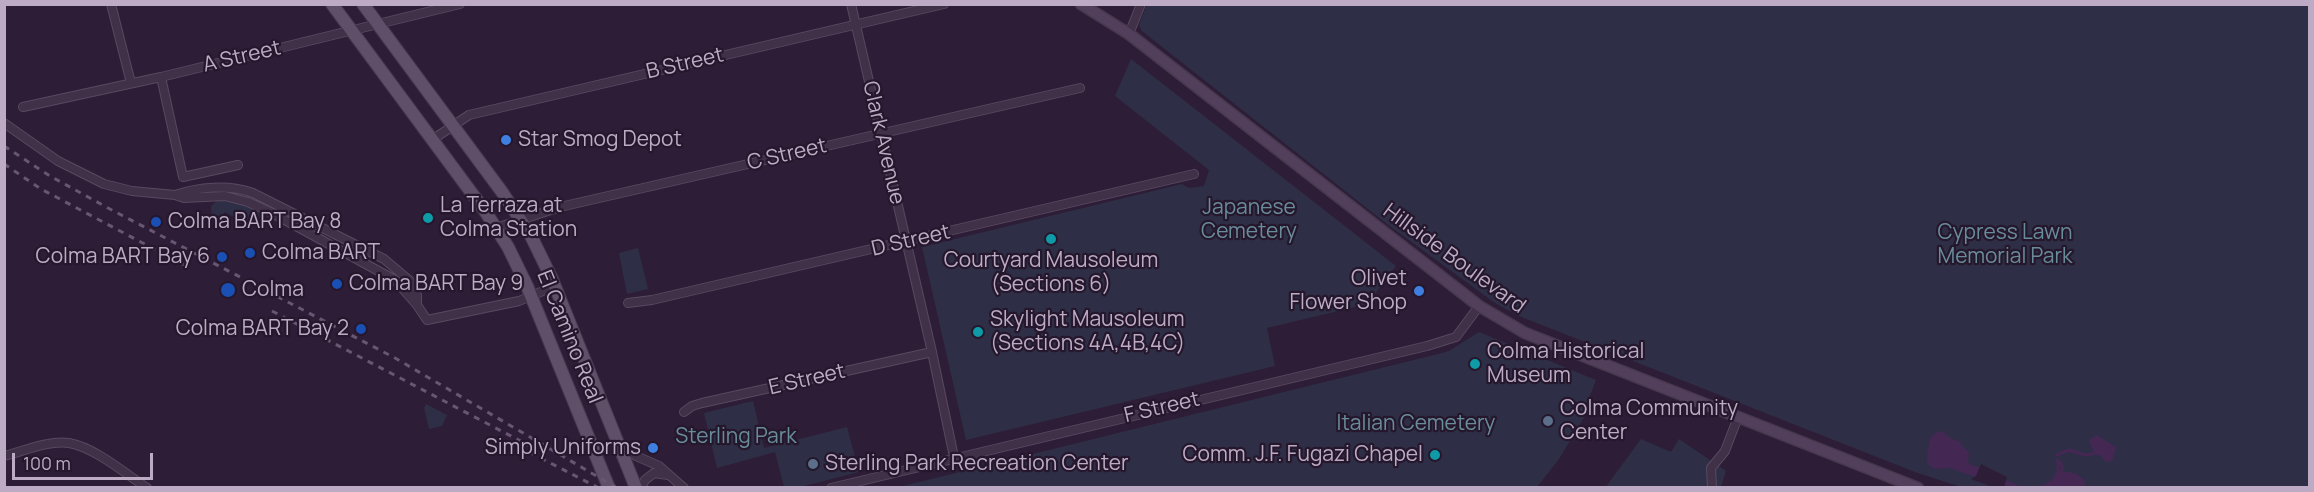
<!DOCTYPE html>
<style>
body{margin:0}
#map{position:relative;width:2314px;height:492px;overflow:hidden;background:#2e1d37;font-family:Manrope,sans-serif}
canvas{display:block}
.frame{position:absolute;inset:0;border:6px solid #bdabc5;pointer-events:none}
.scale{position:absolute;left:12px;top:453px;width:141px;height:27px;box-sizing:border-box;border:3px solid #bdabc5;border-top:0;padding-left:8px;font-size:18px;line-height:21px;white-space:nowrap;color:#bdabc5;-webkit-text-stroke:4px #25172c;paint-order:stroke}
</style>
<div id="map">
<canvas width="2314" height="492"></canvas>
<div class="frame"></div>
<div class="scale">100 m</div>
</div>
<script>
const c = document.querySelector('canvas').getContext('2d');
c.lineJoin = 'round';
function paint(path, color) { c.fillStyle = color; c.fill(path, 'evenodd'); }
function strokePath(path, color, width, dash) { c.strokeStyle = color; c.lineWidth = width; c.lineCap = dash ? 'butt' : 'round'; c.setLineDash(dash || []); c.stroke(path); }
function write(font, color, halo, rows, align = 'center') {
  c.font = font + ' Manrope,sans-serif'; c.lineWidth = 4.5; c.setLineDash([]); c.textBaseline = 'middle'; c.strokeStyle = halo; c.fillStyle = color; for (const [text, x, y, turn = 0] of rows) {
    c.save(); c.translate(x, y); c.rotate((+turn || 0) * Math.PI / 180); c.textAlign = isNaN(turn) ? turn : align; if (halo) c.strokeText(text, 0, 0); c.fillText(text, 0, 0); c.restore();
  }
}
const green = new Path2D(`
 M 1147,4 L 2309,5 L 2309,487 L 1961,487 L 1915,472 L 1519,316 L 1495,303 L 1387,224 L 1142,31 L 1139,25 Z
 M 1131,59 L 1396,266 L 1375,294 L 1376,302 L 1267,328 L 1275,366 L 966,440 L 922,247 L 1182,184 L 1189,188 L 1204,186 L 1209,170 L 1115,96 Z
 M 224,199 L 249,205 L 264,213 L 262,217 L 243,222 L 225,212 L 218,225 L 212,219 L 211,206 L 217,201 Z
 M 638,248 L 648,289 L 627,294 L 619,253 Z
 M 1479,332 L 1596,380 L 1587,404 L 1586,414 L 1559,459 L 1537,487 L 899,487 L 1434,355 L 1449,351 Z
 M 753,401 L 764,448 L 847,427 L 859,472 L 800,487 L 784,487 L 775,452 L 717,468 L 704,413 Z
 M 426,404 L 447,415 L 442,426 L 429,429 L 424,408 Z
 M 1641,439 L 1671,452 L 1679,439 L 1726,471 L 1721,487 L 1605,488 Z`);
const water = new Path2D(`
 M 1942,431 L 1950,438 L 1961,442 L 1960,444 L 1969,452 L 1968,462 L 1971,465 C 1990,469 2006,484 2025,487 C 1997,487 1978,478 1953,469 C 1945,466 1937,472 1930,466 C 1924,460 1928,454 1929,445 C 1930,434 1934,433 1942,431 Z
 M 2096,435 L 2116,447 L 2112,461 L 2107,462 L 2101,456 L 2092,454 L 2093,450 L 2089,441 Z
 M 2058,470 L 2077,474 L 2086,482 L 2084,483 L 2086,487 L 2038,487 L 2051,481 Z`);
const pier = new Path2D(`
 M 1981,464 L 2007,477 L 2004,487 L 1995,488 L 1971,479 L 1976,476 Z`);
const stream = new Path2D(`
 M 2057,455 L 2069,450 L 2085,455 L 2092,454
 M 2057,460 L 2062,465 L 2062,470
 M 2058,470 L 2058,463`);
const street = new Path2D(`
 M 111,4 L 131,83
 M 851,4 L 932,352 L 954,457
 M 1129,34 L 1141,4
 M 161,77 L 183,177 L 238,165
 M 23,107 L 161,77 L 460,4
 M 4,123 L 58,161 L 104,184 L 132,191 L 175,195 L 184,198 L 225,196 L 248,202 L 272,213 L 395,280 L 417,305 L 427,320 L 519,301 L 555,286
 M 432,140 L 469,115 L 944,4
 M 175,195 C 198,187 229,184 253,193 L 384,259 L 410,281 L 417,295 L 417,305
 M 496,228 L 560,207 L 1080,88
 M 628,303 L 652,300 L 1194,174
 M 684,412 L 692,406 L 702,403 L 932,352
 M 621,445 L 636,456 L 659,466 L 684,488
 M 4,456 C 24,451 49,440 69,443 C 94,447 126,474 147,488
 M 641,488 L 645,480 L 654,473 L 668,475
 M 831,488 L 1427,346 L 1456,337 L 1479,306
 M 1712,488 L 1711,468 L 1725,451 L 1738,417`);
const secondary = new Path2D(`
 M 1081,4 L 1129,34 L 1479,306 L 1525,333 L 1918,488`);
const primary = new Path2D(`
 M 332,4 L 485,211 L 508,247 L 527,286 L 609,488
 M 363,4 L 502,192 L 531,236 L 552,279 L 636,488`);
const rail = new Path2D(`
 M 4,146 L 50,176 L 108,208 L 395,358 L 617,488
 M 4,164 L 41,189 L 186,266
 M 272,311 L 532,447
 M 519,447 L 599,488`);
const markers = [
 [506,140,6,"#3f7fe0"],
 [428,218,6,"#0f9aa8"],
 [156,222,6,"#1a4fb4"],
 [1051,239,6,"#0f9aa8"],
 [250,253,6,"#1a4fb4"],
 [222,257,6,"#1a4fb4"],
 [337,284,6,"#1a4fb4"],
 [228,290,8,"#1a4fb4"],
 [1419,291,6,"#3f7fe0"],
 [361,329,6,"#1a4fb4"],
 [978,332,6,"#0f9aa8"],
 [1475,364,6,"#0f9aa8"],
 [1548,421,6,"#5c6f8a"],
 [653,448,6,"#3f7fe0"],
 [1435,455,6,"#0f9aa8"],
 [813,464,6,"#5c6f8a"]
];
const streetNames = [
 ["A Street",242,57,-13],
 ["B Street",685,64,-13],
 ["Clark Avenue",883,143,77],
 ["C Street",787,155,-13],
 ["D Street",911,241,-13],
 ["Hillside Boulevard",1454,259,36],
 ["El Camino Real",569,337,68],
 ["E Street",807,380,-13],
 ["F Street",1162,408,-13]
];
const poiNames = [
 ["Star Smog Depot",518,140],
 ["La Terraza at",440,206],
 ["Colma Station",440,230],
 ["Colma BART Bay 8",168,222],
 ["Colma BART",262,253],
 ["Colma BART Bay 6",210,257,"right"],
 ["Courtyard Mausoleum",1051,261,"center"],
 ["(Sections 6)",1051,285,"center"],
 ["Olivet",1407,279,"right"],
 ["Flower Shop",1407,303,"right"],
 ["Colma BART Bay 9",349,284],
 ["Colma",242,290],
 ["Skylight Mausoleum",990,320],
 ["(Sections 4A,4B,4C)",990,344],
 ["Colma BART Bay 2",349,329,"right"],
 ["Colma Historical",1487,352],
 ["Museum",1487,376],
 ["Colma Community",1560,409],
 ["Center",1560,433],
 ["Simply Uniforms",641,448,"right"],
 ["Comm. J.F. Fugazi Chapel",1423,455,"right"],
 ["Sterling Park Recreation Center",825,464]
];
const parkNames = [
 ["Japanese",1249,208],
 ["Cemetery",1249,232],
 ["Cypress Lawn",2005,233],
 ["Memorial Park",2005,257],
 ["Italian Cemetery",1416,424],
 ["Sterling Park",736,437]
];
paint(green, '#2e2f47');
paint(water, '#452754');
paint(pier, '#2e1d37');
strokePath(stream, '#452754', 3);
strokePath(street, '#584960', 10);
strokePath(secondary, '#47384e', 13);
strokePath(primary, '#47384e', 14);
strokePath(street, '#403148', 8);
strokePath(secondary, '#523f5b', 10);
strokePath(primary, '#5f4f68', 12);
strokePath(rail, '#695672', 3, [6, 6]);
for (const [x, y, r, color] of markers) { const dot = new Path2D(); dot.arc(x, y, r, 0, 2 * Math.PI); c.fillStyle = color; c.fill(dot); strokePath(dot, '#25172c', 2); }
write('21px', '#bdabc5', '#25172c', streetNames);
write('21px', '#bdabc5', '#25172c', poiNames, 'left');
write('21px', '#698c9b', '#25172c', parkNames);
</script>
